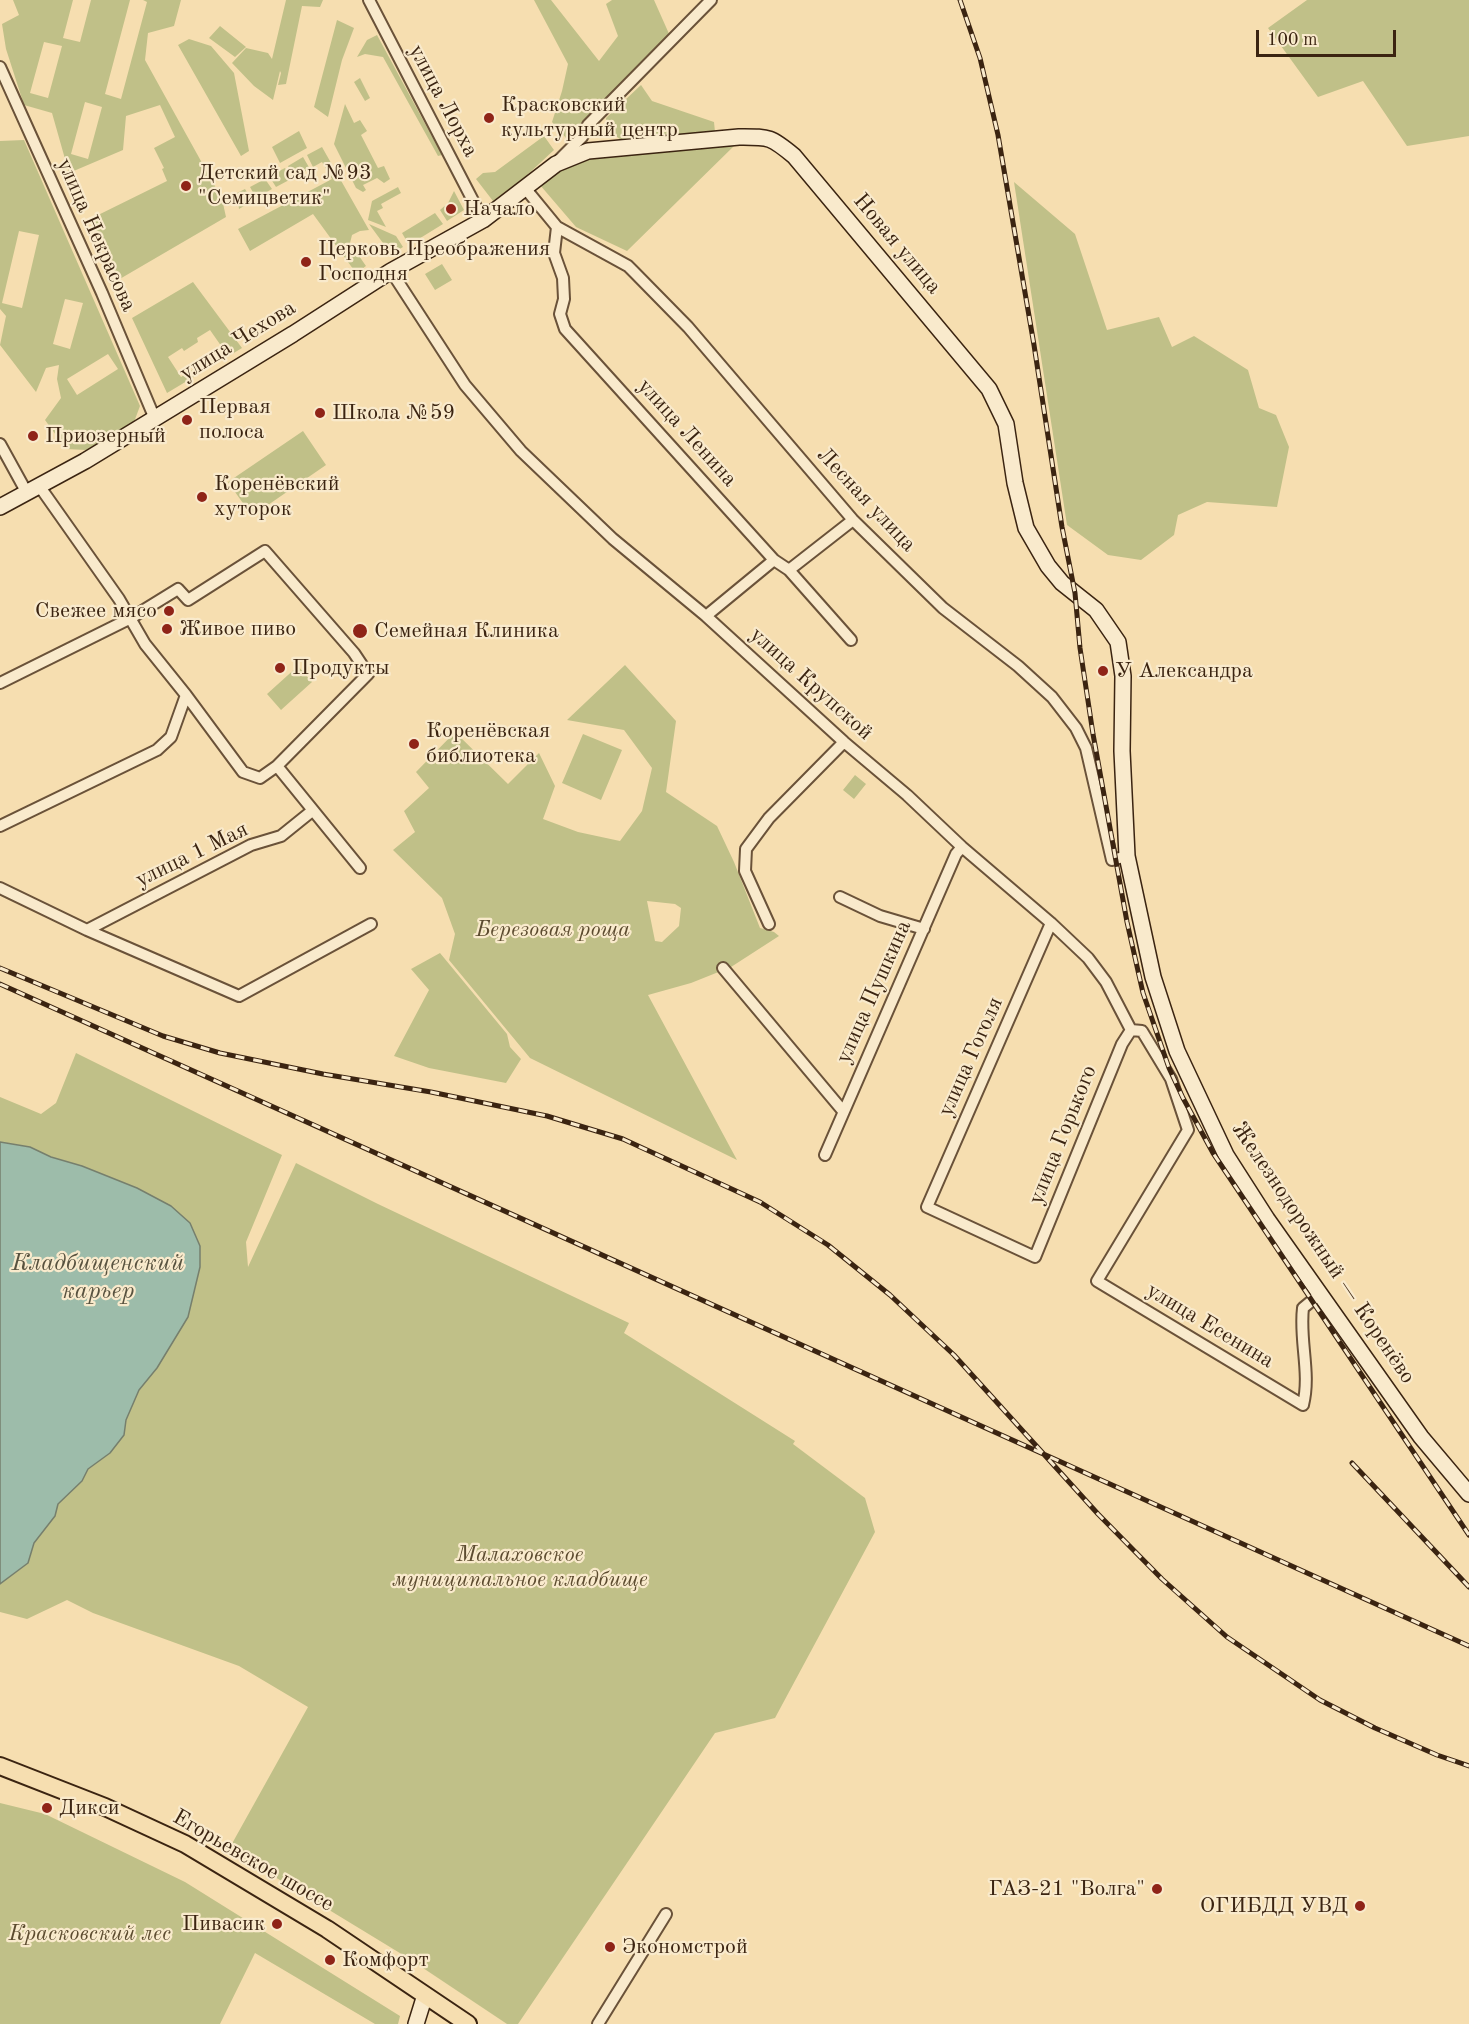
<!DOCTYPE html>
<meta charset="utf-8">
<style>
body{margin:0}
#map{position:relative;width:1469px;height:2024px;overflow:hidden;background:#f6deb0;font-family:"Old Standard TT",serif}
canvas{display:block}
.scale{position:absolute;left:1256px;top:30px;width:140px;height:27px;box-sizing:border-box;border:3px solid #3b2411;border-top:0;padding-left:8px;font-size:18px;line-height:21px;white-space:nowrap;color:#3b2411;-webkit-text-stroke:4px #f9eacc;paint-order:stroke}
</style>
<div id="map">
<canvas width="1469" height="2024"></canvas>
<div class="scale">100 m</div>
</div>
<script>
const c = document.querySelector('canvas').getContext('2d');
c.lineJoin = 'round';
function paint(path, color) { c.fillStyle = color; c.fill(path, 'evenodd'); }
function strokePath(path, color, width, dash) { c.strokeStyle = color; c.lineWidth = width; c.lineCap = dash ? 'butt' : 'round'; c.setLineDash(dash || []); c.stroke(path); }
function write(font, color, halo, rows, align = 'center') {
  c.font = font + ' "Old Standard TT",serif'; c.lineWidth = 4.5; c.setLineDash([]); c.textBaseline = 'middle'; c.strokeStyle = halo; c.fillStyle = color; for (const [text, x, y, turn = 0] of rows) {
    c.save(); c.translate(x, y); c.rotate((+turn || 0) * Math.PI / 180); c.textAlign = isNaN(turn) ? turn : align; if (halo) c.strokeText(text, 0, 0); c.fillText(text, 0, 0); c.restore();
  }
}
const green = new Path2D(`
 M 13,0 L 73,0 L 63,38 L 80,42 L 91,0 L 130,0 L 105,94 L 121,99 L 147,2 L 143,0 L 181,0 L 174,26 L 148,33 L 145,60 L 222,199 L 226,217 L 118,280 L 90,219 L 167,181 L 162,169 L 164,168 L 154,148 L 175,137 L 160,105 L 126,116 L 123,150 L 69,173 L 52,113 L 24,105 L 6,49 L 2,24 L 19,15 ZM 44,42 L 62,46 L 48,98 L 30,93 ZM 85,102 L 102,107 L 88,159 L 71,154 Z
 M 286,0 L 323,0 L 320,7 L 302,6 L 286,84 L 278,85 L 281,73 L 280,71 L 273,100 L 254,86 L 232,63 L 246,48 L 268,53 L 272,59 Z
 M 534,0 L 551,0 L 599,61 L 618,36 L 606,4 L 612,0 L 654,0 L 670,36 L 566,138 L 552,122 L 562,91 L 568,64 Z
 M 1307,0 L 1469,0 L 1469,136 L 1407,146 L 1363,81 L 1318,97 L 1268,28 Z
 M 337,20 L 354,28 L 342,60 L 328,117 L 314,107 Z
 M 220,26 L 246,47 L 235,57 L 209,38 Z
 M 377,35 L 442,155 L 438,156 L 383,57 L 365,54 L 357,57 L 367,40 Z
 M 189,39 L 211,46 L 234,73 L 249,151 L 241,156 L 178,45 Z
 M 360,78 L 370,98 L 365,101 L 354,82 Z
 M 641,85 L 652,101 L 714,122 L 715,132 L 621,140 L 608,130 L 606,118 Z
 M 345,104 L 354,123 L 360,120 L 367,131 L 361,135 L 378,168 L 384,166 L 390,179 L 384,183 L 377,178 L 363,185 L 366,190 L 363,192 L 356,188 L 334,144 Z
 M 299,131 L 307,148 L 280,163 L 272,147 Z
 M 544,136 L 554,150 L 526,176 L 493,201 L 476,179 L 483,173 L 495,172 Z
 M 24,140 L 140,406 L 131,430 L 86,450 L 66,449 L 45,420 L 61,398 L 57,379 L 59,365 L 46,368 L 36,392 L 0,345 L 6,316 L 0,309 L 0,141 ZM 19,231 L 39,235 L 22,308 L 2,303 ZM 65,299 L 83,303 L 70,349 L 53,344 ZM 108,354 L 118,369 L 77,395 L 67,379 Z
 M 734,146 L 627,251 L 576,227 L 540,185 L 556,172 L 593,157 Z
 M 322,147 L 369,230 L 360,231 L 352,235 L 350,243 L 366,266 L 356,273 L 313,214 L 250,251 L 238,229 L 332,179 L 322,162 L 313,167 L 307,155 Z
 M 303,157 L 310,169 L 294,177 L 288,166 Z
 M 285,168 L 291,179 L 276,187 L 269,176 Z
 M 265,179 L 272,189 L 256,198 L 250,187 Z
 M 1014,182 L 1075,234 L 1107,330 L 1159,317 L 1172,347 L 1194,336 L 1248,370 L 1259,408 L 1276,415 L 1289,447 L 1277,507 L 1207,502 L 1178,515 L 1174,535 L 1141,560 L 1108,555 L 1067,525 Z
 M 398,187 L 401,193 L 381,204 L 383,208 L 377,211 L 386,227 L 368,220 L 372,201 Z
 M 245,189 L 252,201 L 239,209 L 237,193 Z
 M 454,191 L 464,210 L 447,221 L 440,210 L 448,203 Z
 M 435,213 L 443,224 L 409,245 L 402,233 Z
 M 369,224 L 396,236 L 403,247 L 391,254 Z
 M 442,264 L 452,280 L 435,290 L 425,274 Z
 M 193,282 L 242,348 L 167,393 L 132,318 ZM 210,330 L 224,350 L 181,377 L 168,357 L 182,348 L 184,351 L 198,342 L 197,338 Z
 M 303,431 L 326,465 L 252,516 L 228,482 Z
 M 625,665 L 676,721 L 666,792 L 717,826 L 734,862 L 760,928 L 774,932 L 779,936 L 731,967 L 691,983 L 648,995 L 737,1160 L 530,1058 L 449,960 L 455,934 L 442,898 L 393,850 L 415,832 L 404,811 L 429,788 L 416,772 L 455,732 L 508,784 L 539,753 L 555,786 L 543,819 L 578,832 L 620,841 L 642,811 L 652,768 L 624,730 L 567,720 ZM 647,901 L 675,904 L 681,908 L 679,926 L 662,942 L 655,941 Z
 M 298,666 L 312,682 L 281,710 L 267,694 Z
 M 583,734 L 622,750 L 601,800 L 562,783 Z
 M 855,775 L 866,784 L 854,799 L 843,790 Z
 M 440,953 L 507,1034 L 510,1047 L 521,1059 L 506,1083 L 429,1068 L 394,1056 L 429,990 L 411,969 Z
 M 76,1053 L 282,1155 L 246,1242 L 248,1267 L 296,1163 L 378,1204 L 629,1323 L 624,1333 L 795,1441 L 793,1444 L 865,1498 L 875,1532 L 775,1718 L 715,1733 L 518,2024 L 507,2024 L 408,1958 L 229,1849 L 308,1707 L 239,1666 L 93,1613 L 67,1600 L 27,1619 L 0,1612 L 0,1584 L 28,1563 L 34,1543 L 55,1516 L 58,1504 L 82,1481 L 88,1469 L 110,1453 L 124,1435 L 126,1420 L 139,1390 L 157,1368 L 188,1317 L 137,1188 L 82,1166 L 51,1157 L 30,1147 L 0,1142 L 0,1097 L 41,1114 L 56,1103 Z
 M 0,1803 L 45,1814 L 185,1882 L 400,2016 L 398,2024 L 375,2024 L 255,1953 L 220,2024 L 0,2024 Z`);
const water = new Path2D(`
 M 0,1142 L 30,1147 L 51,1157 L 82,1166 L 137,1188 L 171,1206 L 190,1223 L 200,1246 L 200,1267 L 188,1317 L 157,1368 L 139,1390 L 126,1420 L 124,1435 L 110,1453 L 88,1469 L 82,1481 L 58,1504 L 55,1516 L 34,1543 L 28,1563 L 0,1584 Z`);
const minor = new Path2D(`
 M 369,0 L 483,220
 M 0,67 L 102,293 L 155,419
 M 559,160 L 582,137 L 588,125 L 711,0
 M 525,188 L 557,227 L 628,266 L 634,272 L 688,327 L 853,520 L 943,608 L 1018,666 L 1052,697 L 1076,728 L 1086,748 L 1112,860 L 1127,856
 M 557,227 L 554,253 L 563,278 L 564,299 L 560,314 L 565,329 L 774,560 L 789,570 L 851,640
 M 391,271 L 465,385 L 521,451 L 613,539 L 706,616 L 844,742 L 907,795 L 962,847 L 1051,923 L 1088,958 L 1106,982 L 1131,1030 L 1142,1031 L 1171,1079 L 1188,1130 L 1097,1281 L 1303,1405 C 1311,1373 1299,1340 1303,1308 L 1320,1294
 M 0,444 L 27,493
 M 789,570 L 853,520
 M 706,616 L 774,560
 M 0,683 L 131,618 L 178,589 L 188,600 L 265,551 L 354,653 L 368,674 L 277,766 L 260,778 L 243,772 L 186,695 L 145,644 L 119,599 L 40,487
 M 277,766 L 360,868
 M 0,826 L 157,750 L 171,737 L 186,695
 M 0,888 L 87,930 L 239,996 L 371,924
 M 840,897 L 880,916 L 924,929
 M 1051,923 L 927,1207 L 1035,1257 L 1122,1044 L 1131,1030
 M 769,924 L 745,871 L 746,849 L 769,818 L 844,742
 M 87,930 L 251,845 L 281,836 L 312,811
 M 723,968 L 843,1111
 M 825,1155 L 956,854 L 962,847
 M 598,2024 L 666,1914`);
const secondary = new Path2D(`
 M 0,507 L 85,461 L 293,334 L 391,271 L 483,220 L 556,164 L 588,151 L 739,137 C 769,137 770,136 794,156 L 989,389 L 1006,424 L 1015,483 L 1026,528 L 1048,566 L 1062,583 L 1096,610 L 1118,642 L 1123,676 L 1122,751 L 1127,856 L 1153,977 L 1177,1051 L 1226,1155 L 1267,1219 L 1421,1437 L 1469,1494
 M 416,2024 L 425,1995`);
const primary = new Path2D(`
 M 0,1766 L 105,1807 L 185,1844 L 327,1929 L 468,2024`);
const rail = new Path2D(`
 M 960,0 L 980,58 L 998,135 L 1034,345 L 1062,527 L 1075,593 L 1080,648 L 1093,734 L 1127,922 L 1143,993 L 1169,1068 L 1183,1098 L 1213,1153 L 1469,1535
 M 0,968 L 163,1036 L 220,1053 L 323,1074 L 431,1092 L 547,1116 L 623,1139 L 760,1202 L 828,1245 L 890,1295 L 954,1355 L 1098,1514 L 1162,1579 L 1227,1637 L 1320,1700 L 1375,1728 L 1437,1755 L 1469,1766
 M 0,984 C 490,1204 979,1425 1469,1646
 M 1352,1463 L 1469,1587`);
const markers = [
 [489,118,6,"#8f2418"],
 [186,186,6,"#8f2418"],
 [451,209,6,"#8f2418"],
 [306,262,6,"#8f2418"],
 [320,413,6,"#8f2418"],
 [187,420,6,"#8f2418"],
 [33,436,6,"#8f2418"],
 [202,497,6,"#8f2418"],
 [169,611,6,"#8f2418"],
 [167,629,6,"#8f2418"],
 [360,631,8,"#8f2418"],
 [280,668,6,"#8f2418"],
 [1103,671,6,"#8f2418"],
 [414,744,6,"#8f2418"],
 [47,1808,6,"#8f2418"],
 [1157,1889,6,"#8f2418"],
 [1360,1906,6,"#8f2418"],
 [277,1924,6,"#8f2418"],
 [610,1947,6,"#8f2418"],
 [330,1960,6,"#8f2418"]
];
const streetNames = [
 ["улица Лорха",443,101,62],
 ["улица Некрасова",96,235,66],
 ["Новая улица",897,244,50],
 ["улица Чехова",238,341,-32],
 ["улица Ленина",687,433,48],
 ["Лесная улица",866,500,47],
 ["улица Крупской",811,684,42],
 ["улица 1 Мая",192,855,-26],
 ["улица Пушкина",874,992,-66],
 ["улица Гоголя",971,1057,-66],
 ["улица Горького",1063,1135,-68],
 ["Железнодорожный — Коренёво",1323,1253,56],
 ["улица Есенина",1210,1326,31],
 ["Егорьевское шоссе",253,1861,30]
];
const poiNames = [
 ["Красковский",501,105],
 ["культурный центр",501,130],
 ["Детский сад №93",198,173],
 ["\"Семицветик\"",198,198],
 ["Начало",463,209],
 ["Церковь Преображения",318,249],
 ["Господня",318,274],
 ["Первая",199,407],
 ["полоса",199,432],
 ["Школа №59",332,413],
 ["Приозерный",45,436],
 ["Коренёвский",214,484],
 ["хуторок",214,509],
 ["Свежее мясо",157,611,"right"],
 ["Живое пиво",179,629],
 ["Семейная Клиника",374,631],
 ["Продукты",292,668],
 ["У Александра",1115,671],
 ["Коренёвская",426,731],
 ["библиотека",426,756],
 ["Дикси",59,1808],
 ["ГАЗ-21 \"Волга\"",1145,1889,"right"],
 ["ОГИБДД УВД",1348,1906,"right"],
 ["Пивасик",265,1924,"right"],
 ["Экономстрой",622,1947],
 ["Комфорт",342,1960]
];
const parkNames = [
 ["Березовая роща",553,930],
 ["Малаховское",520,1555],
 ["муниципальное кладбище",520,1580],
 ["Красковский лес",90,1934]
];
const waterNames = [
 ["Кладбищенский",98,1264],
 ["карьер",98,1292]
];
paint(green, '#c0c088');
paint(water, '#9dbcaa');
strokePath(water, '#767f6d', 1.5);
strokePath(minor, '#6a5239', 14);
strokePath(secondary, '#3b2411', 18);
strokePath(primary, '#3b2411', 20);
strokePath(minor, '#f9eacc', 10);
strokePath(secondary, '#f9eacc', 15);
strokePath(primary, '#f6deb0', 16);
strokePath(rail, '#3b2411', 5);
strokePath(rail, '#f9eacc', 3, [9]);
for (const [x, y, r, color] of markers) { const dot = new Path2D(); dot.arc(x, y, r, 0, 2 * Math.PI); c.fillStyle = color; c.fill(dot); strokePath(dot, '#f9eacc', 2); }
write('22px', '#3b2411', '#f9eacc', streetNames);
write('22px', '#3b2411', '#f9eacc', poiNames, 'left');
write('italic 22px', '#5c4b2f', '#f9eacc', parkNames);
write('italic 24px', '#58523f', '#f9eacc', waterNames);
</script>
